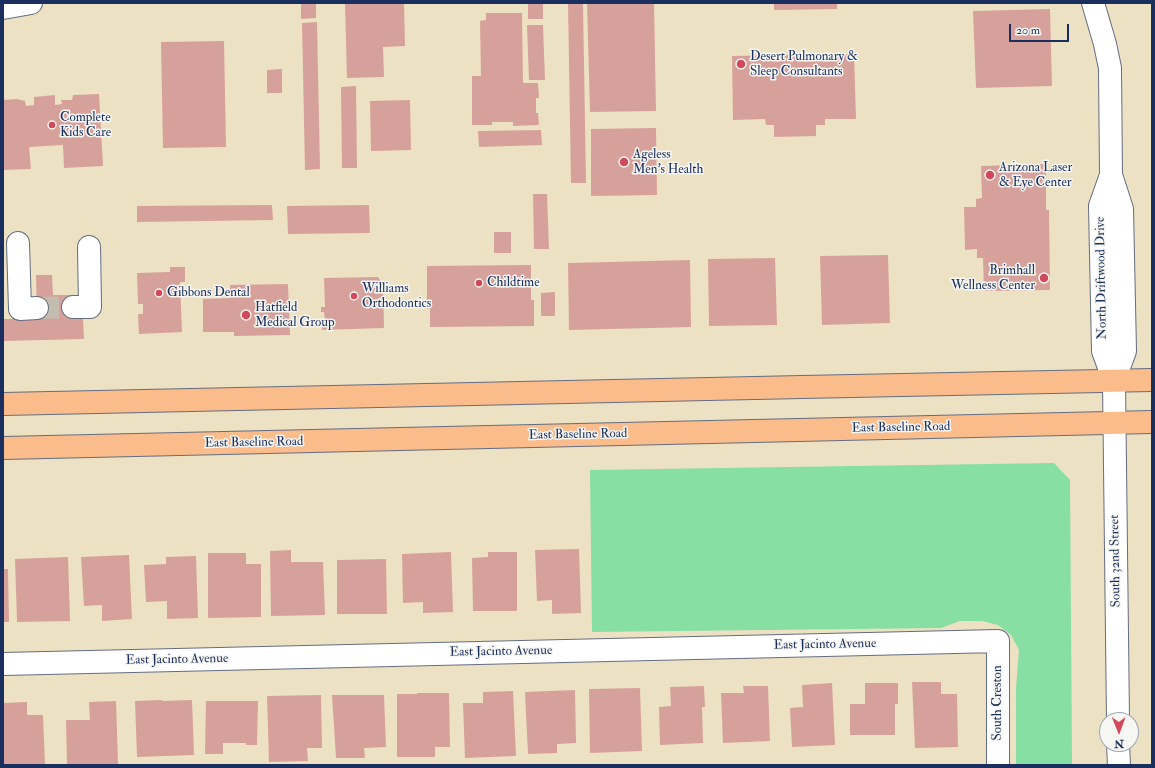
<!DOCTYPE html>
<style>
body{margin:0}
#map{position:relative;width:1155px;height:768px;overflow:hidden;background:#ede1c3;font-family:"IM FELL Double Pica",serif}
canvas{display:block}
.frame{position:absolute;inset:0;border:4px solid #1b2f5e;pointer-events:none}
.north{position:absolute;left:1099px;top:712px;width:40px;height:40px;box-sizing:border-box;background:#f6f6f2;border:1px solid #9ea6b7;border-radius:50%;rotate:179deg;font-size:11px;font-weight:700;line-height:16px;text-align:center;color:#1b2f5e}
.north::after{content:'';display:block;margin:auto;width:14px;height:18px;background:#d1495b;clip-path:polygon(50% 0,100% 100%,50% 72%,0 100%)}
.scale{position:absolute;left:1009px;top:24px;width:60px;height:18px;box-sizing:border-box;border:2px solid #1b2f5e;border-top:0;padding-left:5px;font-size:12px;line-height:14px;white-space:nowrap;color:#1b2f5e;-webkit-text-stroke:3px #f6f6f2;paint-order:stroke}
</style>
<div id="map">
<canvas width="1155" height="768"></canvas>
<div class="frame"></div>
<div class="north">N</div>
<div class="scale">20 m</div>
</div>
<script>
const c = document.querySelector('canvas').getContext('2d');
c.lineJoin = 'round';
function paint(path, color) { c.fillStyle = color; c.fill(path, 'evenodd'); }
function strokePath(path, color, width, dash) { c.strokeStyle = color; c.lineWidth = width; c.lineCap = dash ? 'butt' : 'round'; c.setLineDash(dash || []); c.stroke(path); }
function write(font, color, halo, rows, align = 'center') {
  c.font = font + ' "IM FELL Double Pica",serif'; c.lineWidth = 3; c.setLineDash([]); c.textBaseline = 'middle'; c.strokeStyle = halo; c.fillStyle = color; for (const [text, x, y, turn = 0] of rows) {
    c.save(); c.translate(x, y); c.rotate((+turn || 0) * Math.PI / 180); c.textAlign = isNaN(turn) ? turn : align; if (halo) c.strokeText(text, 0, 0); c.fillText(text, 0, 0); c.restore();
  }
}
const green = new Path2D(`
 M 1054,463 L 1070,480 L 1072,765 L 1016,765 L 1016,689 L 1019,650 L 1011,635 L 998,625 L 982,621 L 960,621 L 941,628 L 592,632 L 590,470 Z`);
const building = new Path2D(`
 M 301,3 L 316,3 L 316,18 L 301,19 Z
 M 345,3 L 404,3 L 405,46 L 383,47 L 384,77 L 347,78 Z
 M 528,3 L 543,3 L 543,19 L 528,19 Z
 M 568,3 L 583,3 L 586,183 L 571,183 Z
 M 587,3 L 654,3 L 656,111 L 590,112 Z
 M 774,3 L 837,3 L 837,9 L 774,10 Z
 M 1050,9 L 1052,86 L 976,88 L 973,11 Z
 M 486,13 L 522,13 L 523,83 L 538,83 L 539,98 L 536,98 L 536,113 L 538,113 L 539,125 L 513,126 L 513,122 L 492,122 L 492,125 L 472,125 L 472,76 L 481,76 L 480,21 L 486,20 Z
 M 317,22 L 320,169 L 305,170 L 302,23 Z
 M 527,25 L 543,25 L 545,80 L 529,80 Z
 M 224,41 L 226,147 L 163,148 L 161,42 Z
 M 854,54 L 856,119 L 825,119 L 825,125 L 816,125 L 816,136 L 774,137 L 774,125 L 766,125 L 765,119 L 733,120 L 732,56 Z
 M 282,69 L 282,93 L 267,93 L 267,70 Z
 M 356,86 L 357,168 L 342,168 L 341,87 Z
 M 99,94 L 103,166 L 64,168 L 63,145 L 29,147 L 31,169 L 3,170 L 3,100 L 17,99 L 25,101 L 26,106 L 34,105 L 34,97 L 55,95 L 55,105 L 62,104 L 61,100 L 72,100 L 73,95 Z
 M 410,100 L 411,150 L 371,151 L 370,101 Z
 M 656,128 L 657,195 L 591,196 L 591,129 Z
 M 541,130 L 542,145 L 479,147 L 478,131 Z
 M 1046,164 L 1046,210 L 1049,210 L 1050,290 L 984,291 L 983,258 L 977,258 L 977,249 L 965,250 L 964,207 L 976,207 L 976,199 L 982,198 L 981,166 Z
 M 533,194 L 547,194 L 549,249 L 534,249 Z
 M 272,205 L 273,220 L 137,222 L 137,206 Z
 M 369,205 L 370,233 L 288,234 L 287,206 Z
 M 494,232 L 511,232 L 511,253 L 494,253 Z
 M 888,255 L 890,323 L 822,325 L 820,256 Z
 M 775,258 L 777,325 L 709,326 L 708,259 Z
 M 690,260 L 691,327 L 569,330 L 568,263 Z
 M 531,265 L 531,300 L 534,300 L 534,326 L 430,327 L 430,309 L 427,309 L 427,266 Z
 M 170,267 L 185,267 L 185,282 L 180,282 L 182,332 L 139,334 L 138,314 L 143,314 L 143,304 L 138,304 L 137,273 L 170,272 Z
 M 36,275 L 52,275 L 53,295 L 73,295 L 73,319 L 83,319 L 84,339 L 3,341 L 3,319 L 37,319 Z
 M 378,277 L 383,285 L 384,328 L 322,330 L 322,321 L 325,321 L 324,312 L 321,312 L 321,307 L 325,307 L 324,278 Z
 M 288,284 L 290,335 L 234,336 L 234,332 L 203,332 L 203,299 L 230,298 L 230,285 Z
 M 555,292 L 555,316 L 541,316 L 541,293 Z
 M 579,549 L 581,613 L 552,614 L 552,600 L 537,601 L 535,550 Z
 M 291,550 L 291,562 L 323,562 L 325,615 L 271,616 L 270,551 Z
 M 451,552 L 453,612 L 423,613 L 423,602 L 403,603 L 402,554 Z
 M 488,552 L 517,552 L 517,611 L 473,611 L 472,558 L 488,557 Z
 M 208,553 L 246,553 L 246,564 L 261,564 L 261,617 L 208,618 Z
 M 129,555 L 132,619 L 102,621 L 102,605 L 84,606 L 81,557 Z
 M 196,556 L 198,618 L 167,619 L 167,601 L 146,602 L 144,565 L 166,564 L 166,557 Z
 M 68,557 L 70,621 L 17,622 L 15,559 Z
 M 386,559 L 387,614 L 337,614 L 337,560 Z
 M 3,569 L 8,569 L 9,622 L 3,622 Z
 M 912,682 L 941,682 L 941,694 L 957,694 L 958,747 L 915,748 Z
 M 832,683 L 835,745 L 792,747 L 790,708 L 803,707 L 802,685 Z
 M 865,683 L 898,683 L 898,704 L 895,704 L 895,735 L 850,735 L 850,704 L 865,704 Z
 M 704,686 L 705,707 L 702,707 L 703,743 L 660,745 L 659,707 L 671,706 L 670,687 Z
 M 743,686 L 768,686 L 770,741 L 723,743 L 721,693 L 744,693 Z
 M 640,688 L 642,751 L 590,753 L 589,689 Z
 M 575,690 L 576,743 L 557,744 L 557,753 L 528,754 L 525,692 Z
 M 513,691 L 516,756 L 465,758 L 463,703 L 483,703 L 483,692 Z
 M 417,693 L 449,693 L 450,747 L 435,747 L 435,757 L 397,757 L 397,694 L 417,694 Z
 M 321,695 L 322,748 L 307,748 L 308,761 L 269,762 L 267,696 Z
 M 332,695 L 384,695 L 386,747 L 364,748 L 365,758 L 336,758 Z
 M 162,700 L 162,701 L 192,700 L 194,755 L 137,757 L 135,701 Z
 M 116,701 L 118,765 L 67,765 L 66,720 L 90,720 L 89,702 Z
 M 206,701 L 258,701 L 257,745 L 246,745 L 246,743 L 223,743 L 223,754 L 205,754 Z
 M 27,702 L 27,715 L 43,715 L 45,764 L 3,765 L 3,703 Z`);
const minorTunnel = new Path2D(`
 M 37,308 L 73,307`);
const minor = new Path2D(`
 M 1093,3 L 1105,44 L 1110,68 L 1111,175 L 1122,209 L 1125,351 L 1114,381 L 1118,720
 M 3,8 L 31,3
 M 1111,175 L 1100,206 L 1103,351 L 1114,381
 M 18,243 L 20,309 L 37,308
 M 73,307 L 90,307 L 89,247
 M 3,664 L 998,641 L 998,765
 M 1118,744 L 1119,765`);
const major = new Path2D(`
 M 3,404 L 802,387 L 1152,380
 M 3,448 L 1152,422`);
const markers = [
 [741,64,5,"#d1495b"],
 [52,125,4,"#d1495b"],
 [624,162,5,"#d1495b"],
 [990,175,5,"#d1495b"],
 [1044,278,5,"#d1495b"],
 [479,283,4,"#d1495b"],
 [159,293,4,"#d1495b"],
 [354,296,4,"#d1495b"],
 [246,315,5,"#d1495b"]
];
const poiNames = [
 ["Desert Pulmonary &",750,57],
 ["Sleep Consultants",750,72],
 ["Complete",60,118],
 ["Kids Care",60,133],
 ["Ageless",633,155],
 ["Men's Health",633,170],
 ["Arizona Laser",999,168],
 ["& Eye Center",999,183],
 ["Brimhall",1035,271,"right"],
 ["Wellness Center",1035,286,"right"],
 ["Childtime",487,283],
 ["Williams",362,289],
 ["Orthodontics",362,304],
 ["Gibbons Dental",167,293],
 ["Hatfield",255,308],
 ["Medical Group",255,323]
];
const streetNames = [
 ["North Driftwood Drive",1102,278,-91],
 ["East Baseline Road",901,428,-1],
 ["East Baseline Road",578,435,-1],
 ["East Baseline Road",254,443,-1],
 ["South 32nd Street",1116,561,-91],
 ["East Jacinto Avenue",825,645,-1],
 ["East Jacinto Avenue",501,652,-1],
 ["East Jacinto Avenue",177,660,-1],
 ["South Creston",998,703,-90]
];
paint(green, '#87dfa3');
paint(building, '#d7a19b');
strokePath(minorTunnel, '#c3bdaf', 22, [22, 11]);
strokePath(minor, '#646d81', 24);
strokePath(major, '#646d81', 24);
strokePath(minor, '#fff', 22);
strokePath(major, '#fabc8b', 22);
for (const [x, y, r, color] of markers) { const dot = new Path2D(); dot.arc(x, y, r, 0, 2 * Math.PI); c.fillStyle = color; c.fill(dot); strokePath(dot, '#f6f6f2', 1.5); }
write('13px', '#1b2f5e', '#f6f6f2', poiNames, 'left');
write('13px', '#1b2f5e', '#f6f6f2', streetNames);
</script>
